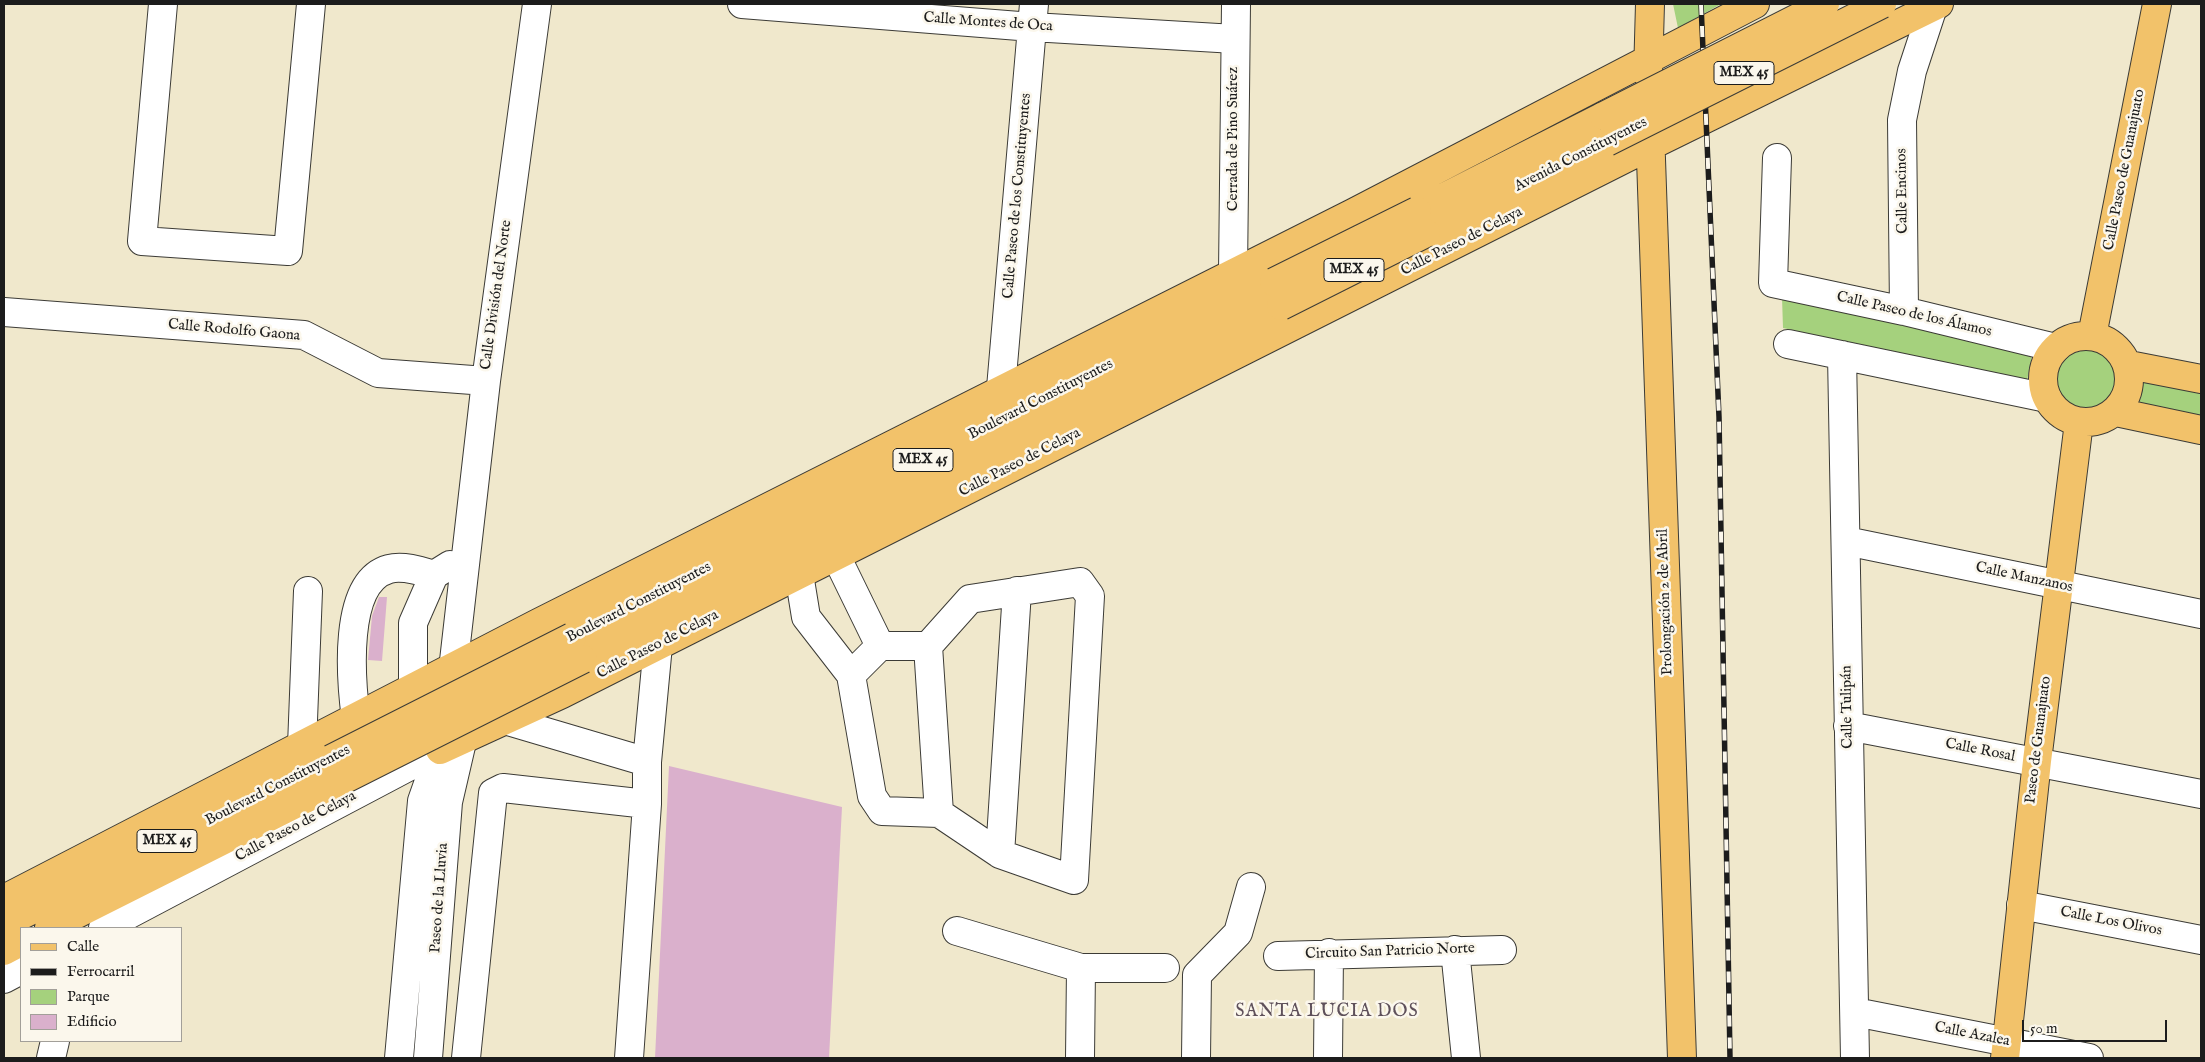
<!DOCTYPE html>
<meta charset="utf-8">
<style>
body{margin:0}
#map{position:relative;width:2205px;height:1062px;overflow:hidden;background:#f0e8cc;font-family:"IM FELL English",serif}
canvas{display:block}
.frame{position:absolute;inset:0;border:5px solid #1c1c1c;pointer-events:none}
.legend{position:absolute;left:20px;top:927px;width:162px;height:115px;box-sizing:border-box;background:#fbf7ec;border:1px solid #a29f99;margin:0;padding:6px 9px;list-style:none;font-size:15px;color:#1c1c1c}
.legend li{display:flex;align-items:center;gap:10px;height:25px}
.legend b{width:25px;border:1px solid #a29f99}
.scale{position:absolute;left:2022px;top:1020px;width:145px;height:22px;box-sizing:border-box;border:2px solid #1c1c1c;border-top:0;padding-left:6px;font-size:15px;line-height:18px;white-space:nowrap;color:#1c1c1c;-webkit-text-stroke:4px #fbf7ec;paint-order:stroke}
</style>
<div id="map">
<canvas width="2205" height="1062"></canvas>
<div class="frame"></div>
<ul class="legend">
<li><b style="height:6px;background:#f2c26a"></b>Calle</li>
<li><b style="height:6px;background:#1c1c1c"></b>Ferrocarril</li>
<li><b style="height:14px;background:#a5d17d"></b>Parque</li>
<li><b style="height:14px;background:#dab0cc"></b>Edificio</li>
</ul>
<div class="scale">50 m</div>
</div>
<script>
const c = document.querySelector('canvas').getContext('2d');
c.lineJoin = 'round';
function paint(path, color) { c.fillStyle = color; c.fill(path, 'evenodd'); }
function strokePath(path, color, width, dash) { c.strokeStyle = color; c.lineWidth = width; c.lineCap = dash ? 'butt' : 'round'; c.setLineDash(dash || []); c.stroke(path); }
function write(font, color, halo, rows, align = 'center') {
  c.font = font + ' "IM FELL English",serif'; c.lineWidth = 5; c.setLineDash([]); c.textBaseline = 'middle'; c.strokeStyle = halo; c.fillStyle = color; for (const [text, x, y, turn = 0] of rows) {
    c.save(); c.translate(x, y); c.rotate((+turn || 0) * Math.PI / 180); c.textAlign = isNaN(turn) ? turn : align; if (halo) c.strokeText(text, 0, 0); c.fillText(text, 0, 0); c.restore();
  }
}
const green = new Path2D(`
 M 1673,4 L 1721,4 L 1678,28 Z
 M 1782,297 L 2032,355 L 2027,381 L 1783,328 Z
 M 2094,347 L 2116,365 C 2118,398 2114,402 2084,414 L 2064,406 L 2053,388 L 2054,370 L 2068,355 Z
 M 2136,375 L 2201,388 L 2201,419 L 2129,405 L 2138,390 Z`);
const building = new Path2D(`
 M 379,597 L 387,597 L 382,661 L 368,660 L 372,616 Z
 M 669,766 L 842,807 L 829,1058 L 655,1058 Z`);
const minor = new Path2D(`
 M 163,4 L 142,241 L 288,251 L 311,4
 M 742,4 L 1032,27 L 1235,39
 M 1777,158 L 1773,283 L 1904,311 L 2056,348
 M 1233,273 L 1236,4
 M 1904,311 L 1902,120 L 1912,71 L 1933,7
 M 4,312 L 304,335 L 378,373 L 486,381
 M 1788,344 L 2047,398
 M 1842,355 L 1855,1058
 M 1001,388 L 1034,4
 M 1846,541 L 2201,614
 M 836,556 L 880,646
 M 799,574 L 806,617 L 851,675 L 872,796 L 882,811 L 939,813 L 1000,854 L 1074,880 L 1090,596 L 1080,582 L 970,599 L 928,646 L 880,646 L 851,675
 M 928,646 L 939,813
 M 451,687 L 486,381 L 537,4
 M 413,688 L 413,623 L 434,575 L 450,565
 M 505,720 L 647,762 L 647,804
 M 376,723 L 356,719 C 351,681 342,582 389,569 C 403,565 421,571 434,575
 M 1848,726 L 2201,794
 M 302,746 L 308,591
 M 647,762 L 658,645
 M 1000,854 L 1017,591
 M 2021,905 L 2201,940
 M 103,928 L 440,750
 M 957,931 L 1081,968 L 1165,968
 M 1455,950 L 1466,1058
 M 1278,956 L 1502,950
 M 4,979 L 21,970
 M 1855,1012 L 2089,1058
 M 51,1058 L 55,1041
 M 399,1058 L 422,801 L 440,750 L 444,727
 M 428,1058 L 448,802 L 467,720
 M 466,1058 L 493,793 L 503,788 L 647,804 L 629,1058
 M 1080,1058 L 1081,968
 M 1196,1058 L 1197,975 L 1238,933 L 1251,887
 M 1328,1058 L 1329,953`);
const major = new Path2D(`
 M 1648,75 L 1650,4
 M 1650,130 L 1682,1058
 M 1417,211 L 1604,116
 M 1426,233 L 1607,142
 M2043 379a43 43 0 1 1 86 0a43 43 0 1 1-86 0Z
 M 2092,336 L 2157,4
 M 2129,365 L 2201,379
 M 2116,412 L 2201,430
 M 572,637 L 1274,282
 M 583,659 L 1281,306
 M 440,750 L 562,694 L 1650,146 L 1939,4
 M 4,899 L 538,623 L 1353,213 L 1755,4
 M 4,924 L 331,759
 M 49,928 L 343,780
 M 4,951 L 21,942
 M 2005,1058 L 2037,761 L 2079,422`);
const rail = new Path2D(`
 M 1701,4 L 1719,417 L 1730,1058`);
const majorBridge = new Path2D(`
 M 1604,116 L 1825,4
 M 1607,142 L 1882,4
 M 1274,282 L 1417,211
 M 1281,306 L 1426,233
 M 331,759 L 572,637
 M 343,780 L 583,659`);
const shields = [
 [1744,73,60],
 [1354,270,60],
 [923,460,60],
 [167,841,60]
];
const shieldNames = [
 ["MEX 45",1744,73],
 ["MEX 45",1354,270],
 ["MEX 45",923,460],
 ["MEX 45",167,841]
];
const streetNames = [
 ["Calle Montes de Oca",988,23,4],
 ["Cerrada de Pino Suárez",1234,139,-90],
 ["Avenida Constituyentes",1581,155,-27],
 ["Calle Paseo de Guanajuato",2125,170,-79],
 ["Calle Encinos",1903,191,-91],
 ["Calle Paseo de los Constituyentes",1018,196,-85],
 ["Calle Paseo de Celaya",1462,242,-27],
 ["Calle División del Norte",497,295,-82],
 ["Calle Paseo de los Álamos",1914,315,13],
 ["Calle Rodolfo Gaona",234,331,5],
 ["Boulevard Constituyentes",1041,400,-27],
 ["Calle Paseo de Celaya",1020,463,-27],
 ["Calle Manzanos",2024,578,12],
 ["Prolongación 2 de Abril",1666,602,-92],
 ["Boulevard Constituyentes",639,603,-27],
 ["Calle Paseo de Celaya",658,645,-27],
 ["Calle Tulipán",1848,707,-91],
 ["Paseo de Guanajuato",2039,740,-83],
 ["Calle Rosal",1980,751,11],
 ["Boulevard Constituyentes",278,786,-27],
 ["Calle Paseo de Celaya",296,827,-28],
 ["Paseo de la Lluvia",440,898,-86],
 ["Calle Los Olivos",2111,922,11],
 ["Circuito San Patricio Norte",1390,952,-2],
 ["Calle Azalea",1972,1035,11]
];
const quarterNames = [
 ["SANTA LUCIA DOS",1327,1012]
];
paint(green, '#a5d17d');
paint(building, '#dab0cc');
strokePath(minor, '#3c3b36', 30);
strokePath(major, '#3c3b36', 30);
strokePath(minor, '#fff', 28);
strokePath(major, '#f2c26a', 28);
strokePath(rail, '#1c1c1c', 5.5);
strokePath(rail, '#fbf7ec', 4, [11]);
strokePath(majorBridge, '#3c3b36', 30, []);
strokePath(majorBridge, '#f2c26a', 28);
for (const [x, y, w] of shields) { const box = new Path2D(); box.roundRect(x - w / 2, y - 11.5, w, 23, 4); c.fillStyle = '#fbf7ec'; c.fill(box); strokePath(box, '#1c1c1c', 1); }
write('bold 14px', '#1c1c1c', null, shieldNames);
write('15px', '#1c1c1c', '#fbf7ec', streetNames);
c.letterSpacing = '1px';
write('18px', '#5e505a', '#fbf7ec', quarterNames);
c.letterSpacing = '0px';
</script>
